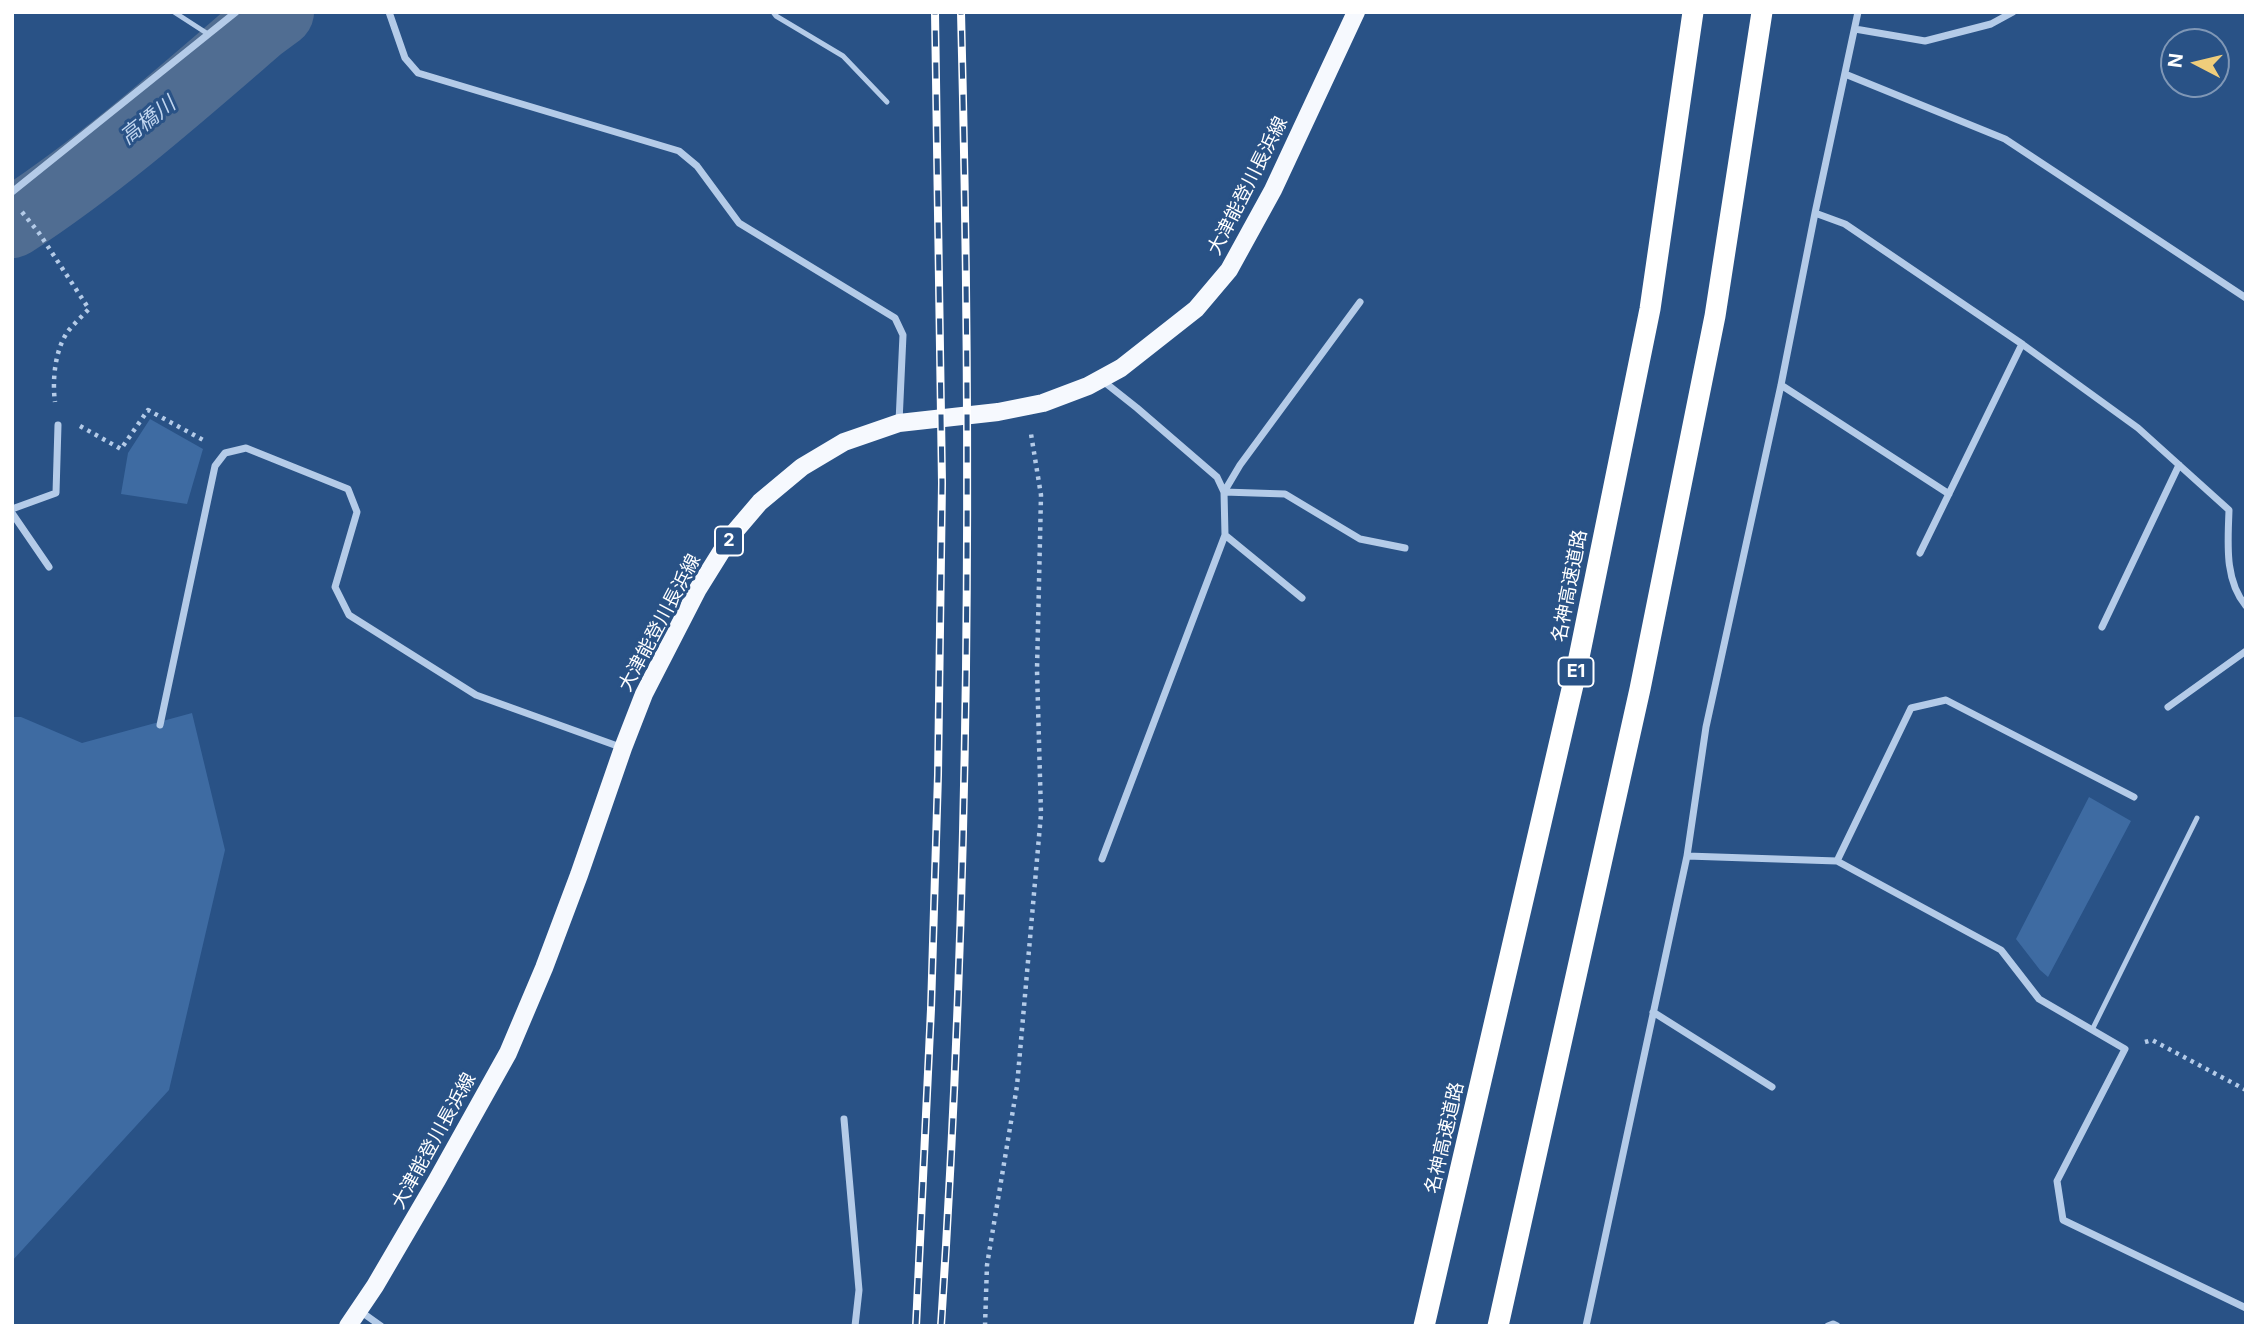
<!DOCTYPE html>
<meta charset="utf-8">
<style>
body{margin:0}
#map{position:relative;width:2258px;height:1338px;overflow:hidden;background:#295286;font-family:Inter,sans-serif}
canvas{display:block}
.frame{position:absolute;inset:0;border:14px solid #fff;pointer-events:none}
.north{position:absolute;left:2160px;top:28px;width:70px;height:70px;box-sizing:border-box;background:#295286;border:2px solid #7f97b6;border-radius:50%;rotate:277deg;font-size:19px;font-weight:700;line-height:28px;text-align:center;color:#fff}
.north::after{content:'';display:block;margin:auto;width:24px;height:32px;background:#efcd7b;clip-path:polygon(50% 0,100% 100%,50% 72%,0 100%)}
</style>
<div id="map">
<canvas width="2258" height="1338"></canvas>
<div class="frame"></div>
<div class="north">N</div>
</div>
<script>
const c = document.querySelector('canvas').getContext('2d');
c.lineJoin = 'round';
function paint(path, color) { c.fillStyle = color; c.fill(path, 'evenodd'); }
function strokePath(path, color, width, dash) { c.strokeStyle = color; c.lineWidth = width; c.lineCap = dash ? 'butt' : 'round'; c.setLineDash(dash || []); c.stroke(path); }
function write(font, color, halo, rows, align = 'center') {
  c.font = font + ' Inter,"Noto Sans JP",sans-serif'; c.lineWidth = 6; c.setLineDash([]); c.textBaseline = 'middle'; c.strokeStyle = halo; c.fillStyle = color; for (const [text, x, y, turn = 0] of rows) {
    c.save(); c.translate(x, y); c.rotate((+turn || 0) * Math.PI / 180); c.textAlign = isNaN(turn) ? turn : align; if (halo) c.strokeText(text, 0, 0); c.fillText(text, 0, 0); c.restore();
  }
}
const green = new Path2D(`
 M 150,419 L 203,449 L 187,504 L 121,494 L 128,453 Z
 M 192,713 L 225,850 L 169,1090 L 12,1261 L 12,717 L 21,717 L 82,743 Z
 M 2089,797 L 2131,821 L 2048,977 L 2040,970 L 2016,939 Z`);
const river = new Path2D(`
 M 12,223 C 101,165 180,95 260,26 L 279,12`);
const path = new Path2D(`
 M 22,212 L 39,233 L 89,309 C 82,316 75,323 69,330 C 55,348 52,380 55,402
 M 80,426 L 121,449 L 148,410 L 205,441
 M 2145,1042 L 2152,1040 L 2246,1090
 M 985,1326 L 987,1265 L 1017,1086 L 1041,814 L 1037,670 L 1041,495 L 1031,434`);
const service = new Path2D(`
 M 174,12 L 208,34
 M 773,12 L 776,16 L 843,56 L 887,102
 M 2092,1030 L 2197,818`);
const minor = new Path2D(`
 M 389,12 L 405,58 L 418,73 L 679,151 L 697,166 L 739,223 L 895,318 L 903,335 L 899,422
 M 1855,29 L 1925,41 L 1991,24 L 2013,12
 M 1845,74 L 2005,139 L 2246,298
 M 12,192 L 236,12
 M 1815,213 L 1845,224 L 2022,344 L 2138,428 L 2229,510 C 2228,542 2224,580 2246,606
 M 1360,302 L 1240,465 L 1224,492 L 1285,494 L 1360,539 L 1405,548
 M 1781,385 L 1949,494
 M 12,509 L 56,493 L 58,425
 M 12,513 L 49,567
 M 1225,535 L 1302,598
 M 1920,553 L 2022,344
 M 2102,627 L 2179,465
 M 2168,707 L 2246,651
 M 160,725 L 215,466 L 225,453 L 246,448 L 348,489 L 357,512 L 335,587 L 349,615 L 476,695 L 623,748
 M 1687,856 L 1837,861 L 2001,950 L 2039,999 L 2125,1049 L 2057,1181 L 2063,1220 L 2246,1308
 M 1102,859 L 1225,535 L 1224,492 L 1217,477 L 1137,408 L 1103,381
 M 1837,861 L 1911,708 L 1946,700 L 2134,797
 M 1653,1012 L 1772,1087
 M 844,1119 L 859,1290 L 855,1326
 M 360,1311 L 381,1326
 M 1586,1326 L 1687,856 L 1706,727 L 1781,385 L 1815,213 L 1858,12
 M 1828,1326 L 1833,1324 L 1837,1326`);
const primary = new Path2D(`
 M 348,1326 L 375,1286 L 437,1180 L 508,1053 L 544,968 L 579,875 L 623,748 L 644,694 L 698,589 L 731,536 L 760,502 L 802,467 L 844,442 L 899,423 L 998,412 L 1043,403 L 1088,386 L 1121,368 L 1196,309 L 1229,270 L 1273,190 L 1356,12`);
const motorway = new Path2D(`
 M 1424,1326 L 1576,672 L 1650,309 L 1693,12
 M 1498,1326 L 1640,689 L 1715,316 L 1762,12`);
const rail = new Path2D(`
 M 916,1326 L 931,1009 L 938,775 L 942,483 L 935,12
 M 941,1326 C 970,889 972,450 961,12`);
const shields = [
 [729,541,28],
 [1576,672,35]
];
const shieldNames = [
 ["2",729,541],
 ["E1",1576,672]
];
const streetNames = [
 ["大津能登川長浜線",1248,186,-63],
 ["名神高速道路",1570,586,-79],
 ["大津能登川長浜線",660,623,-62],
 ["名神高速道路",1445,1138,-77],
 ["大津能登川長浜線",434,1141,-61]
];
const waterNames = [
 ["高橋川",148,121,-38]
];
paint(green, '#3e6ba2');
strokePath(river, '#506d92', 70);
strokePath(path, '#b4cbe8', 4.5, [3.5, 5]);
strokePath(service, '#b4cbe8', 5);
strokePath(minor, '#b4cbe8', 7);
strokePath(primary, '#f6f9fe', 18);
strokePath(motorway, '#fff', 21);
strokePath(rail, '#fff', 8);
strokePath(rail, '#295286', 5, [16]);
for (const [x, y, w] of shields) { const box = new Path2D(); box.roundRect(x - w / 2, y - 14.5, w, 29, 5); c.fillStyle = '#295286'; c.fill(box); strokePath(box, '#fff', 2); }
write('bold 18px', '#fff', null, shieldNames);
write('19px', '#fff', '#295286', streetNames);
write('italic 21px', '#c0d5ef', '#295286', waterNames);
</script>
